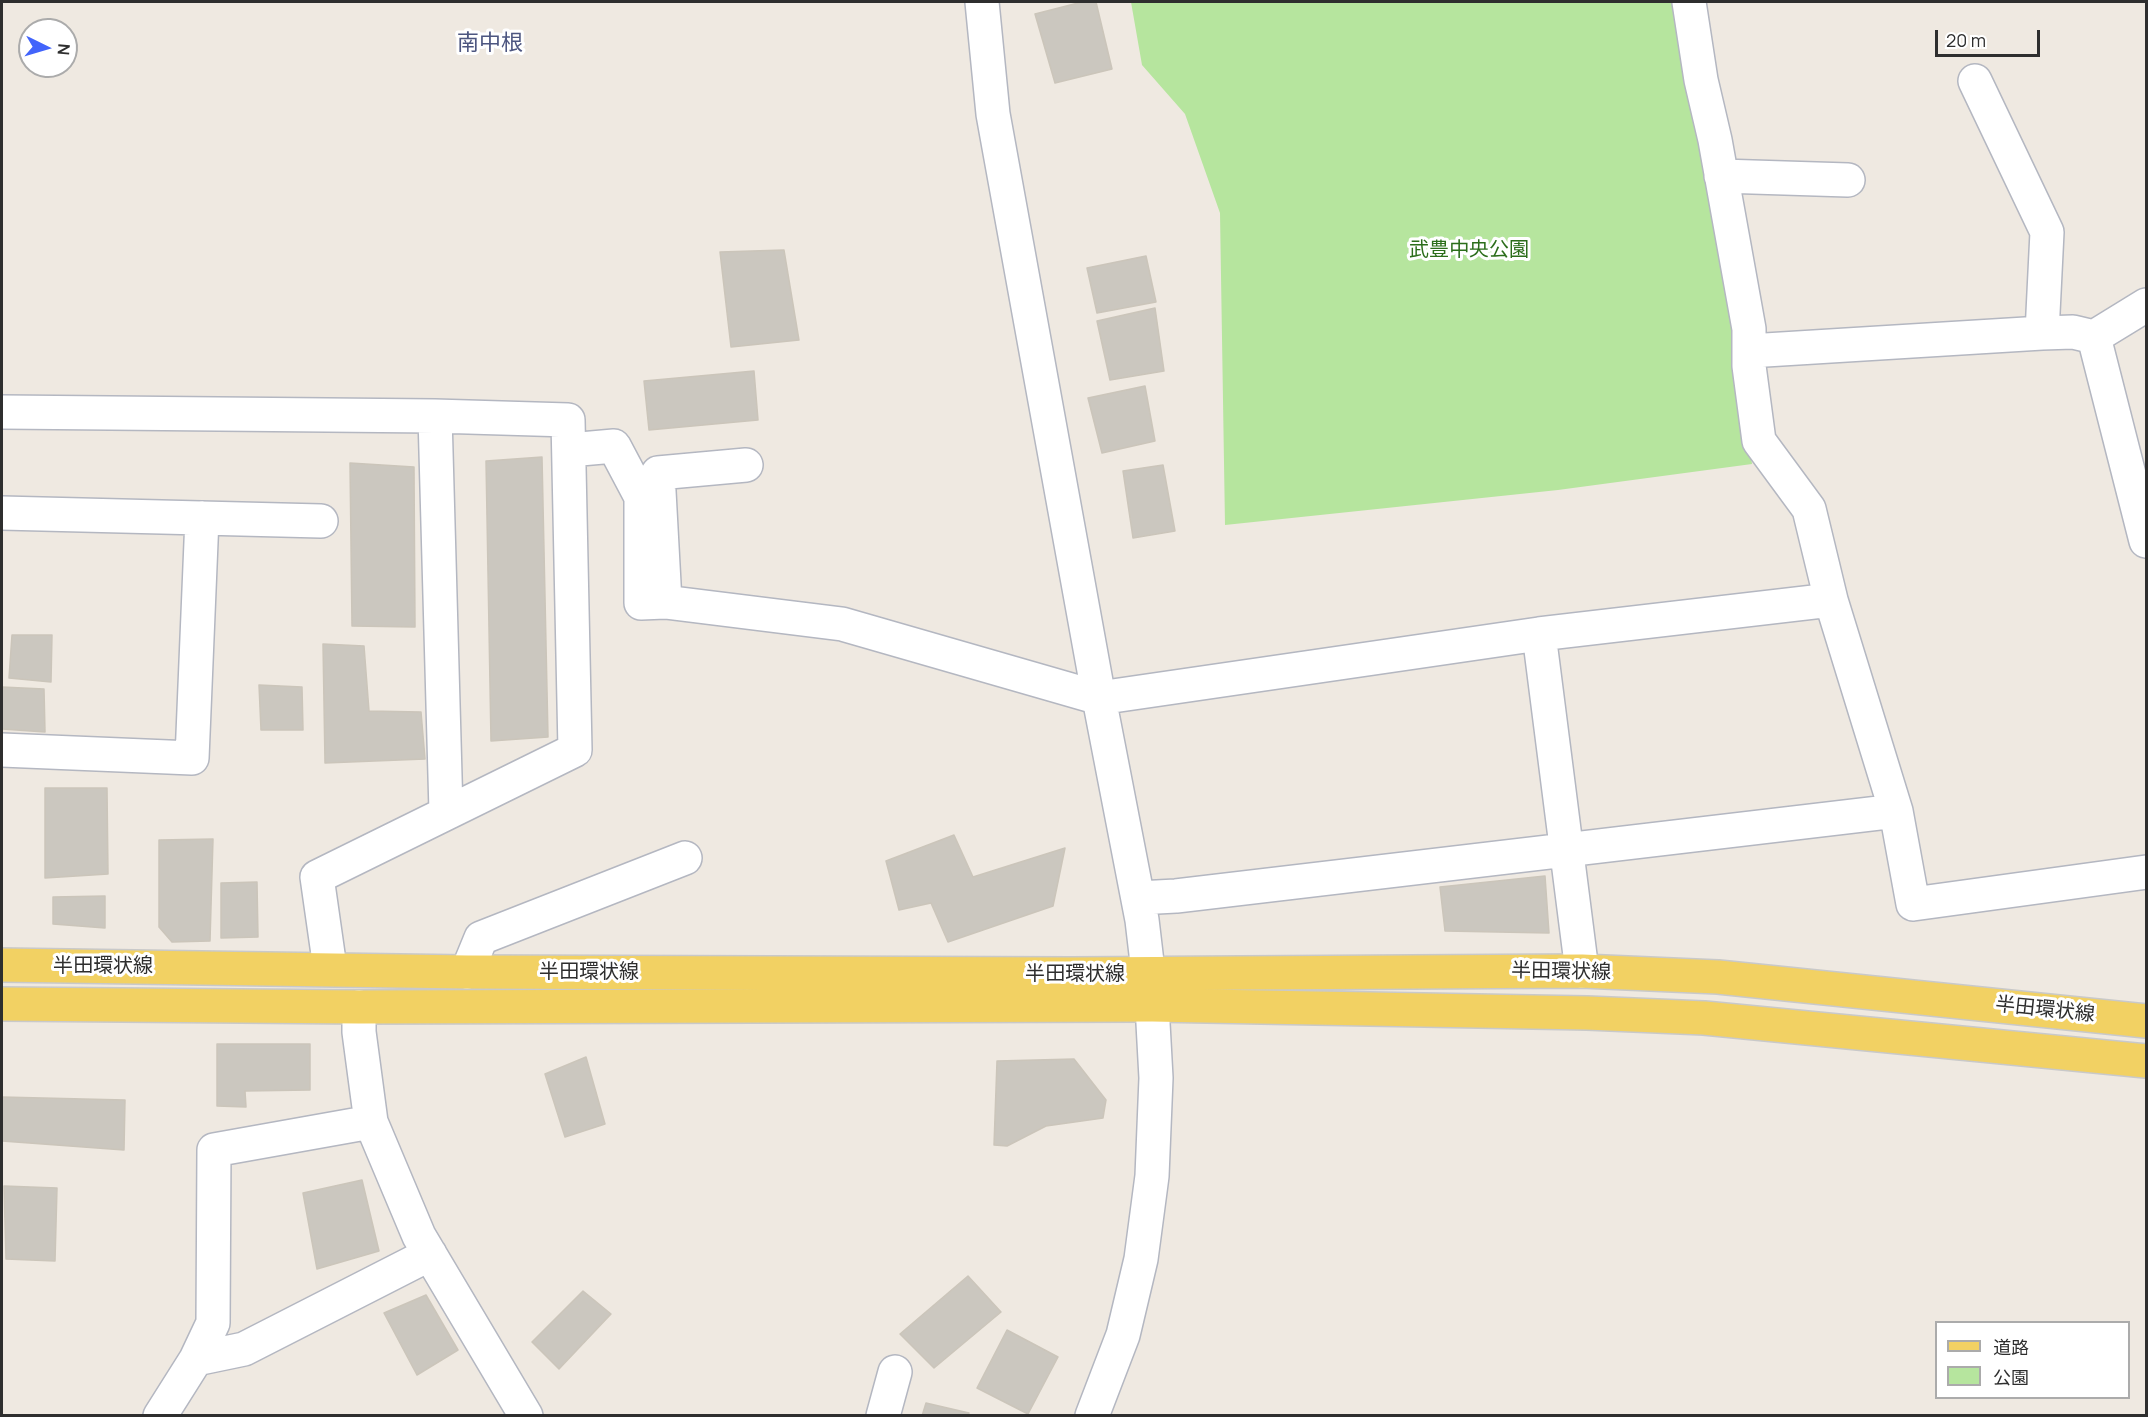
<!DOCTYPE html>
<meta charset="utf-8">
<style>
body{margin:0}
#map{position:relative;width:2148px;height:1417px;overflow:hidden;background:#efe9e1;font-family:Manrope,"Noto Sans JP",sans-serif}
canvas{display:block}
.frame{position:absolute;inset:0;border:3px solid #2e2e2e;pointer-events:none}
.legend{position:absolute;left:1935px;top:1321px;width:195px;height:78px;box-sizing:border-box;background:#fff;border:2px solid #ababab;margin:0;padding:8px 10px;list-style:none;font-size:18px;color:#2e2e2e}
.legend li{display:flex;align-items:center;gap:12px;height:30px}
.legend b{width:30px;border:2px solid #ababab}
.north{position:absolute;left:18px;top:18px;width:60px;height:60px;box-sizing:border-box;background:#fff;border:2px solid #ababab;border-radius:50%;rotate:95deg;font-size:16px;font-weight:700;line-height:24px;text-align:center;color:#2e2e2e}
.north::after{content:'';display:block;margin:auto;width:21px;height:27px;background:#4264fb;clip-path:polygon(50% 0,100% 100%,50% 72%,0 100%)}
.scale{position:absolute;left:1935px;top:30px;width:105px;height:27px;box-sizing:border-box;border:3px solid #2e2e2e;border-top:0;padding-left:8px;font-size:18px;line-height:21px;white-space:nowrap;color:#2e2e2e;-webkit-text-stroke:4px #fff;paint-order:stroke}
</style>
<div id="map">
<canvas width="2148" height="1417"></canvas>
<div class="frame"></div>
<ul class="legend">
<li><b style="height:8px;background:#f2d163"></b>道路</li>
<li><b style="height:16px;background:#b6e59e"></b>公園</li>
</ul>
<div class="north">N</div>
<div class="scale">20 m</div>
</div>
<script>
const c = document.querySelector('canvas').getContext('2d');
c.lineJoin = 'round';
function paint(path, color) { c.fillStyle = color; c.fill(path, 'evenodd'); }
function strokePath(path, color, width, dash) { c.strokeStyle = color; c.lineWidth = width; c.lineCap = dash ? 'butt' : 'round'; c.setLineDash(dash || []); c.stroke(path); }
function write(font, color, halo, rows, align = 'center') {
  c.font = font + ' Manrope,"Noto Sans JP",sans-serif'; c.lineWidth = 6; c.setLineDash([]); c.textBaseline = 'middle'; c.strokeStyle = halo; c.fillStyle = color; for (const [text, x, y, turn = 0] of rows) {
    c.save(); c.translate(x, y); c.rotate((+turn || 0) * Math.PI / 180); c.textAlign = isNaN(turn) ? turn : align; if (halo) c.strokeText(text, 0, 0); c.fillText(text, 0, 0); c.restore();
  }
}
const green = new Path2D(`
 M 1131,2 L 1682,2 L 1734,319 L 1752,464 L 1558,490 L 1225,525 L 1220,213 L 1185,114 L 1142,65 Z`);
const building = new Path2D(`
 M 1082,2 L 1096,2 L 1112,69 L 1055,83 L 1035,14 Z
 M 784,250 L 799,340 L 731,347 L 720,252 Z
 M 1146,256 L 1156,302 L 1097,313 L 1087,268 Z
 M 1155,308 L 1164,371 L 1110,380 L 1097,321 Z
 M 754,371 L 758,420 L 649,430 L 644,381 Z
 M 1145,386 L 1155,441 L 1102,453 L 1088,398 Z
 M 542,457 L 548,737 L 491,741 L 486,461 Z
 M 350,463 L 414,467 L 415,627 L 352,626 Z
 M 1163,465 L 1175,531 L 1133,538 L 1123,471 Z
 M 12,635 L 52,635 L 51,682 L 9,678 Z
 M 323,644 L 364,646 L 369,711 L 421,712 L 425,759 L 325,763 Z
 M 259,685 L 302,687 L 303,730 L 261,730 Z
 M 2,687 L 44,689 L 45,732 L 2,729 Z
 M 45,788 L 107,788 L 108,874 L 45,878 Z
 M 954,835 L 973,877 L 1065,848 L 1053,906 L 948,942 L 931,903 L 899,910 L 886,861 Z
 M 213,839 L 210,941 L 172,942 L 159,927 L 159,840 Z
 M 1545,876 L 1549,933 L 1445,931 L 1440,887 Z
 M 257,882 L 258,937 L 221,938 L 221,883 Z
 M 105,896 L 105,928 L 53,924 L 53,897 Z
 M 217,1044 L 310,1044 L 310,1090 L 245,1091 L 246,1107 L 217,1106 Z
 M 586,1057 L 605,1124 L 565,1137 L 545,1074 Z
 M 1074,1059 L 1106,1100 L 1103,1118 L 1046,1126 L 1007,1146 L 994,1145 L 997,1061 Z
 M 2,1097 L 125,1100 L 124,1150 L 2,1141 Z
 M 362,1180 L 379,1251 L 317,1269 L 303,1193 Z
 M 4,1186 L 57,1188 L 55,1261 L 6,1259 Z
 M 968,1276 L 1001,1312 L 934,1368 L 900,1334 Z
 M 583,1291 L 611,1314 L 559,1369 L 532,1342 Z
 M 426,1295 L 458,1350 L 417,1375 L 384,1313 Z
 M 1007,1330 L 1058,1357 L 1028,1414 L 977,1388 Z
 M 926,1403 L 969,1413 L 968,1416 L 922,1416 Z`);
const minor = new Path2D(`
 M 982,2 L 993,114 L 1099,698 L 1142,920 L 1152,1005 L 1156,1078 L 1152,1176 L 1141,1259 L 1123,1335 L 1092,1416
 M 1689,2 L 1701,80 L 1715,140 L 1749,329 L 1749,366 L 1759,441 L 1809,509 L 1831,600
 M 1975,81 L 2047,232 L 2042,333
 M 1721,176 L 1848,180
 M 2146,305 L 2094,337 L 2146,541
 M 1749,351 L 2042,333 L 2073,332 L 2094,337
 M 2,412 L 435,416 L 568,420 L 575,750 L 317,877 L 330,968
 M 435,416 L 446,812
 M 569,450 L 614,446 L 641,497 L 641,603 L 665,602
 M 746,465 L 658,473 L 665,602 L 842,624 L 1099,698 L 1539,634 L 1831,600 L 1896,811 L 1913,904 L 2146,872
 M 2,513 L 321,521
 M 1539,634 L 1582,971
 M 2,750 L 192,758 L 202,518
 M 1138,898 L 1176,896 L 1896,811
 M 467,972 L 481,938 L 685,858
 M 359,1007 L 359,1032 L 371,1122 L 419,1236 L 526,1416
 M 196,1359 L 213,1323 L 214,1150 L 371,1122
 M 160,1416 L 196,1359 L 244,1349 L 430,1254
 M 883,1416 L 895,1372`);
const major = new Path2D(`
 M 2,965 L 467,972 L 1071,974 L 1582,971 L 1718,977 L 2146,1021
 M 2,1004 L 359,1007 L 1152,1005 L 1587,1013 L 1704,1018 L 2146,1061`);
const parkNames = [
 ["武豊中央公園",1469,250]
];
const streetNames = [
 ["半田環状線",103,966],
 ["半田環状線",589,972],
 ["半田環状線",1561,972,1],
 ["半田環状線",1075,974],
 ["半田環状線",2045,1010,6]
];
const quarterNames = [
 ["南中根",490,44]
];
paint(green, '#b6e59e');
paint(building, '#cbc7bf');
strokePath(building, '#cbc5ba', 1.5);
strokePath(minor, '#b4b7c1', 36);
strokePath(major, '#c9c9c9', 36);
strokePath(minor, '#fff', 33);
strokePath(major, '#f2d163', 33);
write('20px', '#2c6e1b', '#fff', parkNames);
write('20px', '#2e2e2e', '#fff', streetNames);
write('22px', '#4d5680', '#fff', quarterNames);
</script>
